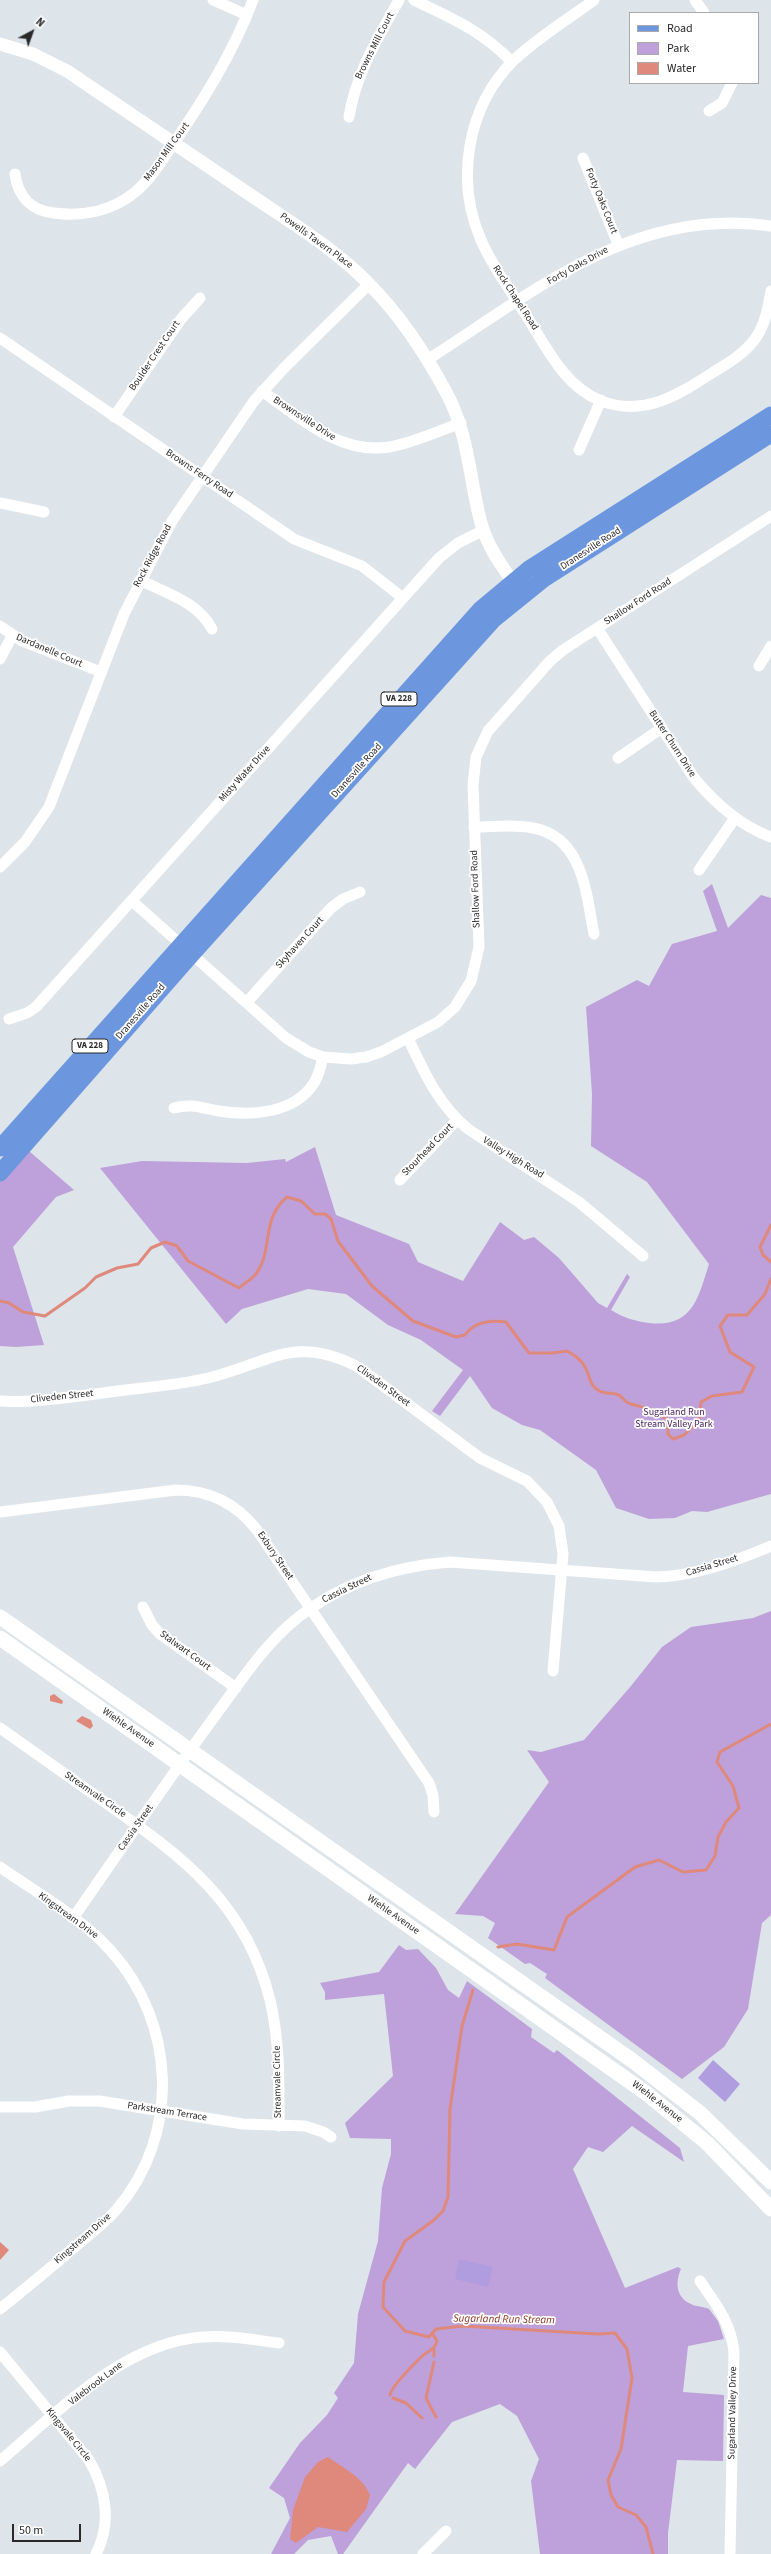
<!DOCTYPE html>
<style>
body{margin:0}
#map{position:relative;width:771px;height:2554px;overflow:hidden;background:#dde4ea;font-family:"Source Sans 3",sans-serif}
canvas{display:block}
.legend{position:absolute;left:629px;top:12px;width:130px;height:72px;box-sizing:border-box;background:#fff;border:1px solid #a9a9a9;margin:0;padding:5px 7px;list-style:none;font-size:12px;color:#292929}
.legend li{display:flex;align-items:center;gap:8px;height:20px}
.legend b{width:20px;border:1px solid #a9a9a9}
.north{position:absolute;left:12px;top:12px;width:40px;height:40px;-webkit-text-stroke:3px #fff;paint-order:stroke;rotate:41deg;font-size:11px;font-weight:700;line-height:16px;text-align:center;color:#292929}
.north::after{content:'';display:block;margin:auto;width:14px;height:18px;background:#292929;clip-path:polygon(50% 0,100% 100%,50% 72%,0 100%)}
.scale{position:absolute;left:12px;top:2524px;width:69px;height:18px;box-sizing:border-box;border:2px solid #292929;border-top:0;padding-left:5px;font-size:12px;line-height:14px;white-space:nowrap;color:#292929;-webkit-text-stroke:3px #fff;paint-order:stroke}
</style>
<div id="map">
<canvas width="771" height="2554"></canvas>
<ul class="legend">
<li><b style="height:5px;background:#6c97df"></b>Road</li>
<li><b style="height:11px;background:#bea0da"></b>Park</li>
<li><b style="height:11px;background:#df897c"></b>Water</li>
</ul>
<div class="north">N</div>
<div class="scale">50 m</div>
</div>
<script>
const c = document.querySelector('canvas').getContext('2d');
c.lineJoin = 'round';
function paint(path, color) { c.fillStyle = color; c.fill(path, 'evenodd'); }
function strokePath(path, color, width, dash) { c.strokeStyle = color; c.lineWidth = width; c.lineCap = dash ? 'butt' : 'round'; c.setLineDash(dash || []); c.stroke(path); }
function write(font, color, halo, rows, align = 'center') {
  c.font = font + ' "Source Sans 3",sans-serif'; c.lineWidth = 3.5; c.setLineDash([]); c.textBaseline = 'middle'; c.strokeStyle = halo; c.fillStyle = color; for (const [text, x, y, turn = 0] of rows) {
    c.save(); c.translate(x, y); c.rotate((+turn || 0) * Math.PI / 180); c.textAlign = isNaN(turn) ? turn : align; if (halo) c.strokeText(text, 0, 0); c.fillText(text, 0, 0); c.restore();
  }
}
const green = new Path2D(`
 M 712,884 L 728,928 L 761,895 L 771,898 L 771,1494 L 707,1512 L 692,1511 L 675,1518 L 649,1519 L 616,1508 L 596,1470 L 540,1430 L 522,1425 L 492,1408 L 470,1376 L 440,1416 L 432,1411 L 463,1370 L 421,1340 L 388,1325 L 346,1294 L 308,1289 L 242,1309 L 226,1324 L 100,1168 L 142,1161 L 247,1163 L 285,1159 L 286,1162 L 315,1147 L 336,1215 L 409,1244 L 418,1262 L 463,1281 L 500,1222 L 524,1240 L 534,1237 L 559,1258 L 598,1303 L 607,1308 L 627,1274 L 630,1277 L 611,1310 C 624,1318 634,1321 649,1323 C 692,1328 698,1299 709,1264 L 647,1182 L 591,1146 L 592,1094 L 586,1007 L 637,980 L 649,986 L 672,944 L 717,931 L 703,891 Z
 M 22,1145 L 74,1190 L 56,1197 L 13,1247 L 44,1345 L 16,1347 L 0,1346 L 0,1171 Z
 M 771,1611 L 771,1915 L 762,1923 L 748,2009 L 724,2047 L 682,2079 L 545,1978 L 547,1974 L 530,1963 L 525,1964 L 488,1938 L 495,1923 L 483,1916 L 455,1914 L 549,1782 L 527,1750 L 541,1752 L 584,1740 L 631,1686 L 662,1647 L 691,1627 L 753,1618 Z
 M 399,1945 L 406,1950 L 418,1949 L 436,1968 L 448,1990 L 459,1998 L 467,1981 L 532,2029 L 531,2037 L 554,2053 L 557,2050 L 680,2148 L 684,2162 L 632,2126 L 603,2152 L 588,2147 L 573,2169 L 625,2288 L 678,2267 L 681,2269 C 675,2282 676,2298 691,2304 C 696,2307 703,2306 709,2309 L 718,2321 L 724,2339 L 688,2346 L 683,2392 L 724,2395 L 723,2461 L 677,2460 L 668,2533 L 668,2554 L 540,2554 L 531,2481 L 539,2459 L 517,2416 L 500,2404 L 452,2422 L 415,2469 L 408,2463 L 343,2554 L 338,2554 L 331,2536 L 308,2540 L 294,2554 L 271,2554 L 290,2518 L 284,2498 L 269,2488 L 300,2443 L 327,2415 L 338,2398 L 334,2393 L 354,2363 L 358,2314 L 378,2241 L 382,2188 L 391,2154 L 391,2139 L 350,2138 L 345,2123 L 393,2076 L 384,1994 L 325,2000 L 325,1992 L 320,1983 L 379,1972 Z`);
const pitch = new Path2D(`
 M 713,2060 L 740,2084 L 725,2102 L 698,2078 Z
 M 459,2259 L 493,2267 L 488,2287 L 455,2279 Z`);
const water = new Path2D(`
 M 54,1694 L 63,1701 L 62,1704 L 50,1701 L 50,1696 Z
 M 82,1716 L 91,1720 L 93,1726 L 90,1729 L 76,1721 Z
 M 0,2242 L 9,2250 L 0,2260 Z
 M 328,2457 C 343,2468 363,2477 370,2495 L 366,2509 L 347,2532 L 318,2527 L 296,2543 L 290,2539 L 293,2510 L 305,2477 L 318,2462 Z`);
const stream = new Path2D(`
 M 771,1225 L 760,1247 L 763,1255 L 771,1262
 M 0,1301 L 9,1303 L 23,1312 L 45,1316 L 85,1288 L 96,1277 L 117,1268 L 138,1264 L 151,1248 L 165,1242 L 177,1246 L 188,1261 L 239,1288 C 244,1283 252,1279 256,1274 C 274,1249 260,1220 287,1197 L 301,1201 L 315,1214 L 325,1214 L 331,1219 L 338,1241 L 372,1286 L 413,1321 L 456,1337 L 465,1335 C 475,1321 491,1320 506,1322 L 529,1353 L 552,1353 L 567,1351 C 574,1355 581,1359 585,1367 C 590,1375 589,1385 598,1390 C 605,1395 612,1392 619,1395 C 623,1398 626,1403 631,1404 C 647,1409 658,1408 668,1422 L 668,1434 L 673,1439 L 684,1435 L 699,1421 L 701,1402 L 712,1396 L 742,1392 L 754,1367 L 730,1352 L 720,1326 L 728,1315 L 747,1315 L 765,1294 L 771,1279
 M 498,1947 L 517,1944 L 554,1950 L 567,1917 L 635,1867 L 659,1860 L 683,1872 L 706,1870 L 715,1856 L 718,1837 L 726,1822 L 739,1808 L 733,1786 L 717,1762 L 720,1752 L 771,1724
 M 473,1990 L 462,2026 L 450,2109 L 448,2197 L 443,2211 L 434,2220 L 405,2241 L 384,2282 L 383,2307 L 405,2331 L 429,2337 L 436,2329 L 463,2326 L 598,2334 L 615,2333 L 627,2349 L 632,2378 L 621,2449 L 608,2480 L 611,2495 L 618,2507 L 636,2515 L 646,2527 L 653,2554
 M 434,2356 L 434,2348
 M 434,2362 L 426,2398 L 436,2417
 M 390,2395 C 391,2387 413,2365 420,2358 C 426,2352 435,2350 437,2341 L 432,2333
 M 393,2398 L 406,2403 L 422,2418`);
const minor = new Path2D(`
 M 213,0 L 247,15
 M 414,0 C 453,19 481,30 512,62
 M 594,0 C 567,20 537,38 513,61 C 467,107 455,181 481,240 C 492,266 509,288 524,312 C 545,344 563,386 601,401 C 644,417 678,395 712,373 C 728,363 744,354 755,339 C 765,325 768,308 771,291
 M 695,0 L 704,13
 M 709,111 L 722,103 L 732,83
 M 349,117 C 356,73 378,38 399,0
 M 583,158 L 618,244
 M 15,174 C 18,196 31,211 54,213 C 82,217 112,211 134,193 C 150,180 161,162 172,146 C 204,99 233,53 253,0
 M 0,338 L 294,539 L 362,566 L 403,598
 M 427,360 C 535,291 634,206 771,226
 M 262,391 C 300,418 340,455 389,447 C 414,443 438,431 461,423
 M 114,417 L 181,319 L 200,298
 M 579,450 L 601,400
 M 0,503 L 44,512
 M 140,580 C 166,593 198,602 212,629
 M 0,626 L 22,641 L 101,672
 M 597,628 L 694,778 C 715,803 740,826 771,837
 M 0,659 L 12,636
 M 759,666 L 771,646
 M 618,758 L 662,728
 M 474,827 C 493,827 514,824 533,828 C 583,837 586,893 594,934
 M 0,867 L 25,842 L 49,807 L 124,614 L 172,521 L 254,401 L 284,368 L 369,284
 M 699,870 L 735,818
 M 132,901 L 286,1038 L 309,1052 L 323,1057 L 351,1059 L 366,1057 L 381,1052 L 438,1022 L 455,1007 L 471,981 L 479,947 L 473,785 L 476,757 L 488,731 L 550,661 L 563,650 L 771,516
 M 247,1002 L 331,908 L 343,899 L 360,892
 M 9,1019 L 27,1013 L 36,1007 L 439,558 L 458,543 L 484,530
 M 408,1038 C 424,1072 438,1104 468,1129 L 579,1202 L 643,1256
 M 174,1108 C 191,1103 202,1108 219,1111 C 251,1116 294,1114 314,1083 C 319,1075 321,1066 323,1057
 M 400,1180 L 457,1120
 M 0,1401 C 34,1403 69,1397 103,1393 C 137,1388 174,1386 208,1378 C 268,1364 294,1333 358,1367 L 480,1458 L 527,1481 L 547,1502 L 559,1526 L 563,1554 L 553,1671
 M 0,1512 L 176,1490 C 210,1490 236,1503 257,1530 L 429,1783 L 433,1795 L 434,1812
 M 143,1607 L 152,1625 L 160,1634 L 236,1688
 M 0,1728 C 35,1753 71,1778 106,1803 C 183,1857 246,1903 270,2000 C 280,2042 279,2083 279,2126
 M 0,1867 C 37,1893 81,1917 111,1951 C 176,2023 181,2134 117,2209 C 106,2222 91,2233 77,2245 C 52,2267 26,2288 0,2309
 M 73,1918 C 120,1851 166,1782 215,1716 C 244,1677 270,1635 311,1608 C 353,1579 400,1566 450,1562 L 656,1577 C 696,1576 735,1561 771,1546
 M 0,2107 L 35,2107 L 69,2101 L 99,2101 L 243,2124 L 305,2126 L 323,2132 L 331,2137
 M 700,2281 C 716,2304 731,2323 734,2352 L 730,2554
 M 0,2352 L 89,2460 C 106,2489 112,2523 96,2554
 M 0,2461 C 58,2412 124,2342 203,2337 C 229,2335 254,2340 279,2343
 M 423,2554 L 446,2531`);
const tertiary = new Path2D(`
 M 0,44 L 33,54 L 67,71 C 127,112 188,153 249,194 C 290,222 334,248 369,284 C 400,315 425,353 446,392 C 469,434 469,478 481,523 C 488,548 503,568 518,589`);
const secondary = new Path2D(`
 M 0,1617 L 633,2061 L 700,2113 L 771,2182
 M 0,1638 L 646,2093 L 707,2143 L 771,2209`);
const primary = new Path2D(`
 M 0,1148 L 481,609 L 529,569 L 771,415
 M 0,1173 L 192,954 L 493,620 L 545,578 L 771,434`);
const shields = [
 [399,699,36],
 [90,1046,36]
];
const shieldNames = [
 ["VA 228",399,699],
 ["VA 228",90,1046]
];
const streetNames = [
 ["Browns Mill Court",375,46,-63],
 ["Mason Mill Court",167,152,-54],
 ["Forty Oaks Court",601,201,68],
 ["Powells Tavern Place",316,241,36],
 ["Forty Oaks Drive",578,266,-29],
 ["Rock Chapel Road",515,298,57],
 ["Boulder Crest Court",155,356,-56],
 ["Brownsville Drive",304,419,33],
 ["Browns Ferry Road",199,474,34],
 ["Dranesville Road",591,549,-33],
 ["Rock Ridge Road",153,556,-62],
 ["Shallow Ford Road",638,602,-33],
 ["Dardanelle Court",49,651,23],
 ["Butter Churn Drive",672,744,57],
 ["Dranesville Road",357,771,-48],
 ["Misty Water Drive",245,774,-48],
 ["Shallow Ford Road",476,889,-92],
 ["Skyhaven Court",300,943,-48],
 ["Dranesville Road",141,1012,-49],
 ["Stourhead Court",428,1150,-46],
 ["Valley High Road",513,1158,32],
 ["Cliveden Street",383,1386,36],
 ["Cliveden Street",62,1397,-6],
 ["Exbury Street",275,1556,56],
 ["Cassia Street",712,1566,-17],
 ["Cassia Street",347,1589,-26],
 ["Stalwart Court",185,1651,36],
 ["Wiehle Avenue",128,1728,35],
 ["Streamvale Circle",95,1795,35],
 ["Cassia Street",136,1828,-55],
 ["Wiehle Avenue",393,1915,35],
 ["Kingstream Drive",68,1916,36],
 ["Streamvale Circle",278,2082,-91],
 ["Wiehle Avenue",657,2102,38],
 ["Parkstream Terrace",167,2112,9],
 ["Kingstream Drive",83,2239,-41],
 ["Valebrook Lane",96,2384,-37],
 ["Sugarland Valley Drive",733,2413,-89],
 ["Kingsvale Circle",68,2435,51]
];
const parkNames = [
 ["Sugarland Run",674,1413],
 ["Stream Valley Park",674,1425]
];
const waterNames = [
 ["Sugarland Run Stream",504,2320,1]
];
paint(green, '#bea0da');
paint(pitch, '#b09de0');
paint(water, '#df897c');
strokePath(stream, '#df897c', 3);
strokePath(minor, '#fff', 11);
strokePath(tertiary, '#fff', 13);
strokePath(secondary, '#fff', 15);
strokePath(primary, '#6c97df', 17);
for (const [x, y, w] of shields) { const box = new Path2D(); box.roundRect(x - w / 2, y - 7, w, 14, 3); c.fillStyle = '#fff'; c.fill(box); strokePath(box, '#292929', 1); }
write('bold 9px', '#292929', null, shieldNames);
write('10px', '#292929', '#fff', streetNames);
write('10px', '#48225d', '#fff', parkNames);
write('italic 11px', '#89331e', '#fff', waterNames);
</script>
